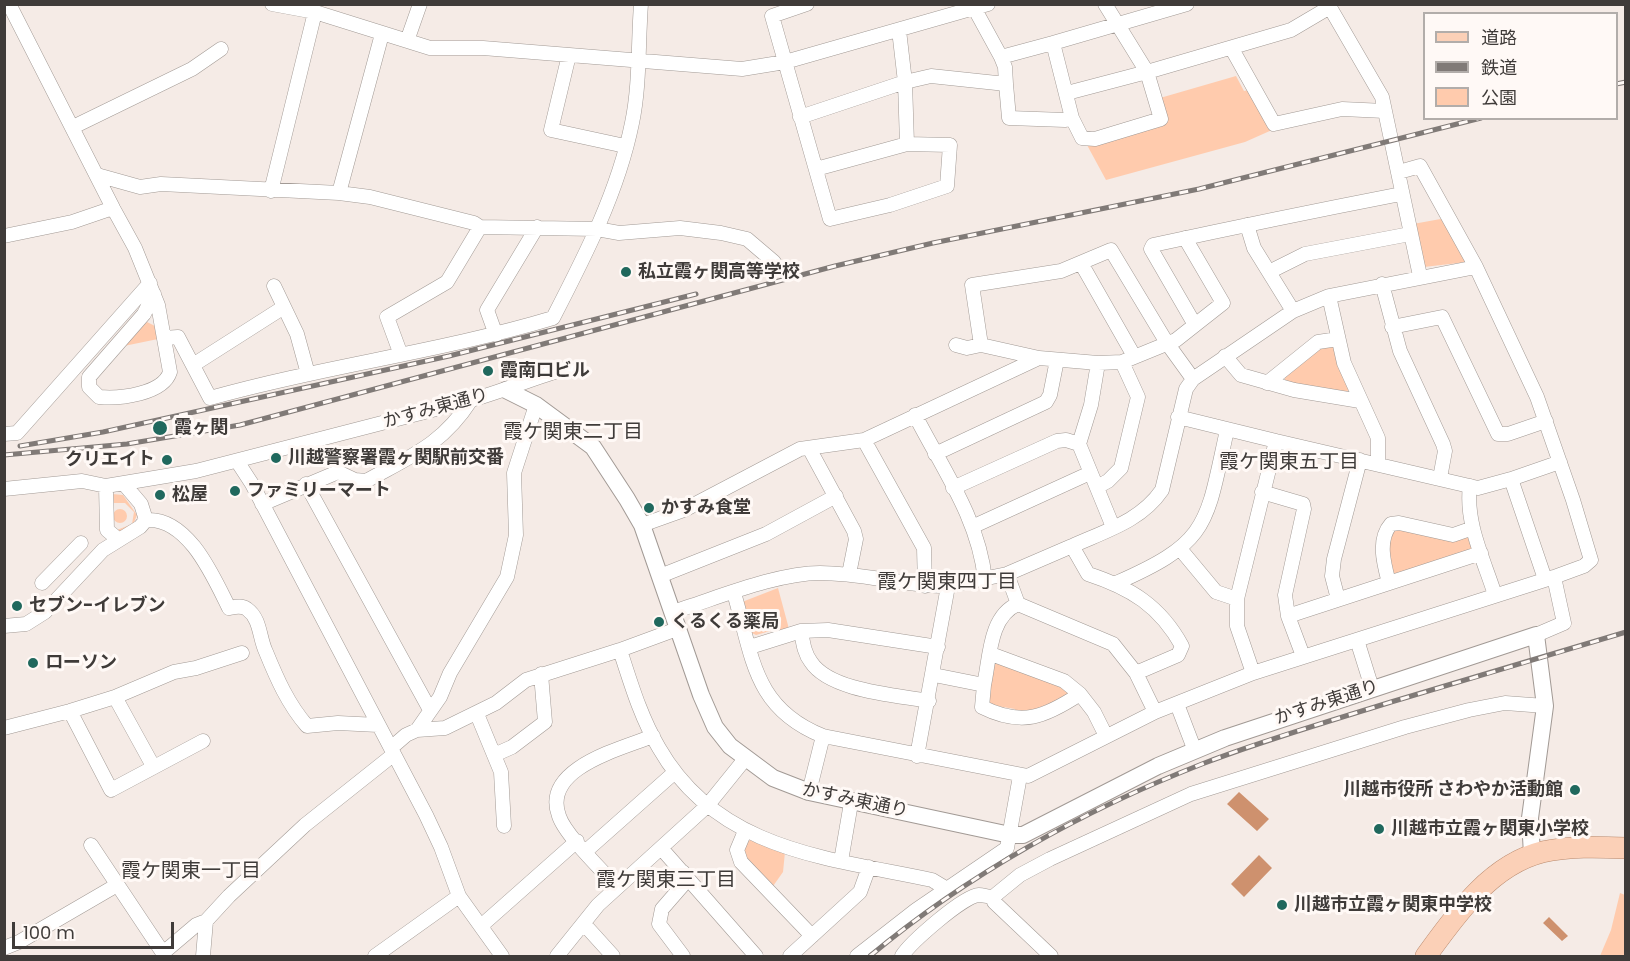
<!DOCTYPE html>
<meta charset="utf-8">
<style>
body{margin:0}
#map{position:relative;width:1630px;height:961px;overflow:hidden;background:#f5ebe6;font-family:Poppins,"Noto Sans JP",sans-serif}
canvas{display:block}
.frame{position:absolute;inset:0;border:6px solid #3f3b39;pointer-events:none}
.legend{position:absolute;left:1423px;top:12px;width:195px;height:108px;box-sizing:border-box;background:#fff9f6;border:2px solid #b2adaa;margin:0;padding:8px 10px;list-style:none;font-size:18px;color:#3f3b39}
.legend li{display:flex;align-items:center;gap:12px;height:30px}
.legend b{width:30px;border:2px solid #b2adaa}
.scale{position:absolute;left:12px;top:922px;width:162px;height:27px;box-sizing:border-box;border:3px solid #3f3b39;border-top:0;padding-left:8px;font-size:18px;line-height:21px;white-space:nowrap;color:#3f3b39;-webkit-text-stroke:4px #fff9f6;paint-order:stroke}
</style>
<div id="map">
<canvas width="1630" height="961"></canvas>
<div class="frame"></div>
<ul class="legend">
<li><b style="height:8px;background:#fbd0b7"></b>道路</li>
<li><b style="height:8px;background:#807a77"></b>鉄道</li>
<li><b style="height:16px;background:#ffcbad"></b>公園</li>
</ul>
<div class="scale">100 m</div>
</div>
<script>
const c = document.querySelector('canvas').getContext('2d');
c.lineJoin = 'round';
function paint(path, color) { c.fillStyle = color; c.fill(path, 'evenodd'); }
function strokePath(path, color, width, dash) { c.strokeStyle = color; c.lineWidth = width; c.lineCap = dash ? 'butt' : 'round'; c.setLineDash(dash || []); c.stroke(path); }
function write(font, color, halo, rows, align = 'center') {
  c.font = font + ' Poppins,"Noto Sans JP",sans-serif'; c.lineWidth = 6; c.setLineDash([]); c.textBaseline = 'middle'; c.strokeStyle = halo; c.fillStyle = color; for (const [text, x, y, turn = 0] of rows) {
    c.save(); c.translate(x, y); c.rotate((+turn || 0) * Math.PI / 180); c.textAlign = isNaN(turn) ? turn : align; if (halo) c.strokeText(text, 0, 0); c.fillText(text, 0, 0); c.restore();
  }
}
const green = new Path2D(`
 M 1236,76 L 1244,91 L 1249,90 L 1272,130 L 1245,142 L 1106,180 L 1087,145 L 1166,122 L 1160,98 Z
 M 1446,218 L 1467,262 L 1424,267 L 1413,224 Z
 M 147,322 L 155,326 L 158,339 L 124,346 Z
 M 1333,345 L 1349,386 L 1347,394 L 1285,381 L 1285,375 L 1318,348 Z
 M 112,494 L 123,495 L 137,515 L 133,525 L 122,532 L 117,530 L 132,524 L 134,512 L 125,503 L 113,503 Z
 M113 516a7 7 0 1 1 14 0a7 7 0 1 1-14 0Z
 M 1393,527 L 1470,536 L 1473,548 L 1470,553 L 1399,575 L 1393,573 L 1388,546 Z
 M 778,588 L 789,629 L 780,631 L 777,629 L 756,635 L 752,633 L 742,602 Z
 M 999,661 L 1056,681 L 1069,692 L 1067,697 L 1041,707 L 1041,711 L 1016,713 L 1015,709 L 985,704 L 993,675 L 990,673 L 993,663 Z
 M 751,840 L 785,852 L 783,872 L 771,889 L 745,860 L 741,847 L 746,841 Z
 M 1620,893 L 1625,895 L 1625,956 L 1600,956 L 1611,930 Z`);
const water = new Path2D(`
 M 1239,792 L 1269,819 L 1257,831 L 1227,804 Z
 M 1259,855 L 1272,868 L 1244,897 L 1231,884 Z
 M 1549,917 L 1568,936 L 1562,941 L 1543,923 Z`);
const minor = new Path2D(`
 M 9,4 L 113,208
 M 272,4 L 315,12 L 430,48 L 483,48 L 742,69 L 785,62 L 988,4
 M 807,4 L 772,16 L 830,219 L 890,205 L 947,186 L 950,145 L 907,144 L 816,169
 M 972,4 L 1001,57
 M 1105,4 L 1147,72 L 1291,30 L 1330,7
 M 1328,4 L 1382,97 L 1420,276
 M 899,30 L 905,82 L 907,144
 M 382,34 L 339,193 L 370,197 L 474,223 L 480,227 L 597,229 L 619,233 L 680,228 L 721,233 L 747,239 L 774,262
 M 407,41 L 420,4
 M 1053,43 L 1187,4
 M 1232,49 L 1274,124 L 1342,109 L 1385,111
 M 569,55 L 551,130 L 625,146
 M 1067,93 L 1147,72 L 1161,119 L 1095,139 L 1082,138 L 1072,118
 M 800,117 L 905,82 L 931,76 L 1006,84 L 1009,118 L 1065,120 L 1072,118 L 1053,43 L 1001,57 L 1005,67 L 1006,84
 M 73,127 L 192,69 L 221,49
 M 1399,172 L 1420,166 L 1476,267
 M 97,175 L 140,187 L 161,184 L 339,193
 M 271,191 L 315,12
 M 1247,225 L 1254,248 L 1293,311
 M 4,236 L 72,222 L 113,208 L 135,248 L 158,305 L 170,372 C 163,394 120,399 99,397 L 89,387 L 89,377 L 144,314 L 154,294
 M 1185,238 L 1223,303 L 1195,325 L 1151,249 L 1153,245 C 1236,227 1319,210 1401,194
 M 1081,263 L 1134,356
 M 1269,272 L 1305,254 L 1410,234
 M 1382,284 L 1400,351 L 1443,444 L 1445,451 L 1440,478
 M 274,286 L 297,334 L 308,374
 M 1329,296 L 1344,363 L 1378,438 L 1378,463
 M 1392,327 L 1442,317 L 1498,434 L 1508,434 L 1546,421
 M 496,335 L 487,310 L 537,227
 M 164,338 L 178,337 L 210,398 C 323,366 440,352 553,318 C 585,256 618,192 632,123 C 640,85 638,44 641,4
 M 956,345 L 967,348 L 981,345 L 1039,358
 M 981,345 L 972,285 L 1061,271 L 1111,250 L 1167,343 L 1193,379
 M 401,355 L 387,317 L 447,282 L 480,227
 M 1225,356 L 1241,375 L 1294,390 L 1360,401
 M 1098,363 L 1091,405 L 1079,444 L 1113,527
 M 193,365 L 284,307
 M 1267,383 L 1318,342 L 1338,339
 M 915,415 C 942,468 979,519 985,580
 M 1178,417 L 1276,441
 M 4,434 L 17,433 L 150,283
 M 864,440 L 924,548 L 925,586
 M 809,448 L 854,531 L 856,539 L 849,574
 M 935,454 L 1046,402 L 1050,395 L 1057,360
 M 237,461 L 252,484 L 426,815 L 441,847 L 459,896 L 502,956
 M 1511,479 L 1560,462
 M 306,484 L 430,710
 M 106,486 L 107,530 L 119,540
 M 1470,486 C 1465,523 1484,560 1495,595
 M 1097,487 L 1108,481 L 1121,468 L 1138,397 L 1122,362
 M 953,488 L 1057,441 L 1066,440 L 1079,444
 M 4,489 L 82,481 L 106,486 L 196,471 L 471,400 C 504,391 535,377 568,368
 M 1262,492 L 1303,504 L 1304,509 L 1285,595 L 1288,616 L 1303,656
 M 262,504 L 338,472 L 355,480 L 366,481 C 411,456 442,445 471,400
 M 146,520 C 188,517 213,576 229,608 C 235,607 241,605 247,609 C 261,619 259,638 266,652 C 277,679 288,704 307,726 L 338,723 L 378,725
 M 642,525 L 684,510 L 800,449 L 864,440 L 1039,358 L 1098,363 L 1122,362 L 1176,340 L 1195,325
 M 974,526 L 1090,473
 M 1181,550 L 1216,592 L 1237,599
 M 660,576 L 766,534 L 836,496
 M 42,583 L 81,543
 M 1116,583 C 1210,542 1206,525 1227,430
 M 1389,583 C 1384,564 1377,540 1391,524 L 1399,523 L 1453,535 L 1473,528
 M 734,593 C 753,657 753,708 823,736 L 1028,776 L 1155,712 L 1253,673 L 1554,577 L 1584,566 L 1591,560 L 1573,500 L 1537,397 L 1476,267 L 1329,296 L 1293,311 L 1193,379 L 1186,389 L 1162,490 C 1141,521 1105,531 1072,546
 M 1338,599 L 1332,576 L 1334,559 L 1360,460
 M 1018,604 L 1113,644 L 1136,673
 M 672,612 C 715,599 776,573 820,573 C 863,573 905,586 948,586
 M 1288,616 L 1481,553
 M 4,626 L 26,624 L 45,612 L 103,550 L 140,527 L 146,520 L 141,504 L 124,484
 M 801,631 C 803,642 804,653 811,662 C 830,691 896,695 929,701
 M 1536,635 L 1564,623 L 1554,577
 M 1357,640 L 1372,688
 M 750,647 L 801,631 L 828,630 L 938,647
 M 620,650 C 631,684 641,718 659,748 C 718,851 829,858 932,880 L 947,889
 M 1253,673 L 1237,626 L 1237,599 L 1276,441 L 1478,488 L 1511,479 L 1545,579
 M 934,675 L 984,685 C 990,658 989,616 1018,604 L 1007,574
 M 984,685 L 982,707 C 1022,727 1045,717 1080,694 L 1064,681 L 991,654
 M 1080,694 L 1094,712 L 1106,736
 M 115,697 L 153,766
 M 1177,704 L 1195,751
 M 70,711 L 111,790 L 203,741
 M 477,714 L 501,772 L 504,826
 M 4,728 L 70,711 L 115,697 L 174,672 L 196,668 L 242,653
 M 417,730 L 445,728 L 496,703 L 526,680 L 620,650 L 677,629
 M 391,748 L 406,735 L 417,730 L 440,697 L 450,673 L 507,577 L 516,535 L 514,473 L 536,405
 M 494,755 L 512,747 L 545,722 L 541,674
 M 917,756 L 948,586 L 1007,574 L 1072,546 L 1088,574 C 1131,588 1160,606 1182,646 L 1178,655 L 1136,673 L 1155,712
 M 809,792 L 823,736
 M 745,831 L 737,850 L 741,862 L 812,936
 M 91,845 L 163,953 L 196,925 L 206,921 L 229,896 L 305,825 L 393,755
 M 661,848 L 756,956
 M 586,851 L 675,772
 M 841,861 L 851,803
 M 617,887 C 603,871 565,835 559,816 C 541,768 621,749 653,736
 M 584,924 L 613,956
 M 481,926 L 577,841
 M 4,948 L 19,942 L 117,885
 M 203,956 L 206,921
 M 375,956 L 459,896
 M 557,956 L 598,905 L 707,806 L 745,759
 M 683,956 L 659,924 L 662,909 L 682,886 L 683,872
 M 790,956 L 860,892 L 869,867
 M 857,956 L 916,910 L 1007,848 L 1020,776
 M 902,956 C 910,943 963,896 979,895 C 983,895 989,897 993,897
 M 1051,956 L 994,902 L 993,897 L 1020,875 L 1050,859 L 1191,794 L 1405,727 L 1469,710 L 1505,703 L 1545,706`);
const tertiary = new Path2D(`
 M 506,390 L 536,405 L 593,447 L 627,499 L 642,525 L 701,695 L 715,727 L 730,746 L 773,778 L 809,792 L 1010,835 L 1023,835 L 1158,766 L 1225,738 L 1536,635 L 1545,706 L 1530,818 L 1532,855`);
const primary = new Path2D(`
 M 1426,956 C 1455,916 1490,865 1542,852 C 1569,846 1598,847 1626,848`);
const rail = new Path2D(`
 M 1616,84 L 1626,82
 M 20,446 L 103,432 L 449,356 L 696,294
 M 4,455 L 127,444 L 240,425 L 835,266 L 933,243 L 1199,189 L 1481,118
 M 870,956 C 967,875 1084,810 1202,764 C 1264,740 1327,722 1391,702 C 1469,679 1547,656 1626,632`);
const markers = [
 [626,272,6,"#20685d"],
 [488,371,6,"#20685d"],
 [160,428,8,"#20685d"],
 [276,458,6,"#20685d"],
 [167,460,6,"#20685d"],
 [235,491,6,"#20685d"],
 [160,495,6,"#20685d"],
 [649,508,6,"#20685d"],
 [17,606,6,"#20685d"],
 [659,622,6,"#20685d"],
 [33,663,6,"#20685d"],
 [1575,790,6,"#20685d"],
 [1379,829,6,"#20685d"],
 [1282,905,6,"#20685d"]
];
const poiNames = [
 ["私立霞ヶ関高等学校",638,272],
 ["霞南口ビル",500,371],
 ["霞ヶ関",174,428],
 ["川越警察署霞ヶ関駅前交番",288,458],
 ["クリエイト",155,460,"right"],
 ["ファミリーマート",247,491],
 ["松屋",172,495],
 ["かすみ食堂",661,508],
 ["セブン-イレブン",29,606],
 ["くるくる薬局",671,622],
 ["ローソン",45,663],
 ["川越市役所 さわやか活動館",1563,790,"right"],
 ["川越市立霞ヶ関東小学校",1391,829],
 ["川越市立霞ヶ関東中学校",1294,905]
];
const streetNames = [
 ["かすみ東通り",436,409,-15],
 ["かすみ東通り",1327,703,-18],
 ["かすみ東通り",855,801,12]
];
const neighbourhoodNames = [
 ["霞ケ関東二丁目",573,433],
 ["霞ケ関東五丁目",1289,463],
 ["霞ケ関東四丁目",947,583],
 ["霞ケ関東一丁目",191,872],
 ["霞ケ関東三丁目",666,881]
];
paint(green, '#ffcbad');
paint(water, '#ce916e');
strokePath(minor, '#a29a95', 15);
strokePath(tertiary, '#a29a95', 18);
strokePath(primary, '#b8886c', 22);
strokePath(minor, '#fff', 14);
strokePath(tertiary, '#fff', 16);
strokePath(primary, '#fbd0b7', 21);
strokePath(rail, '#807a77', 5);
strokePath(rail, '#fff9f6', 3, [9]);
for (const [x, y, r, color] of markers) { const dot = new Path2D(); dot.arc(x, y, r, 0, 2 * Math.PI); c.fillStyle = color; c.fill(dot); strokePath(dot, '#fff9f6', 2); }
write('bold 18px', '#3f3b39', '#fff9f6', poiNames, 'left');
write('18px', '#3f3b39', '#fff9f6', streetNames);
write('20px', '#3f3b39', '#fff9f6', neighbourhoodNames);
</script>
